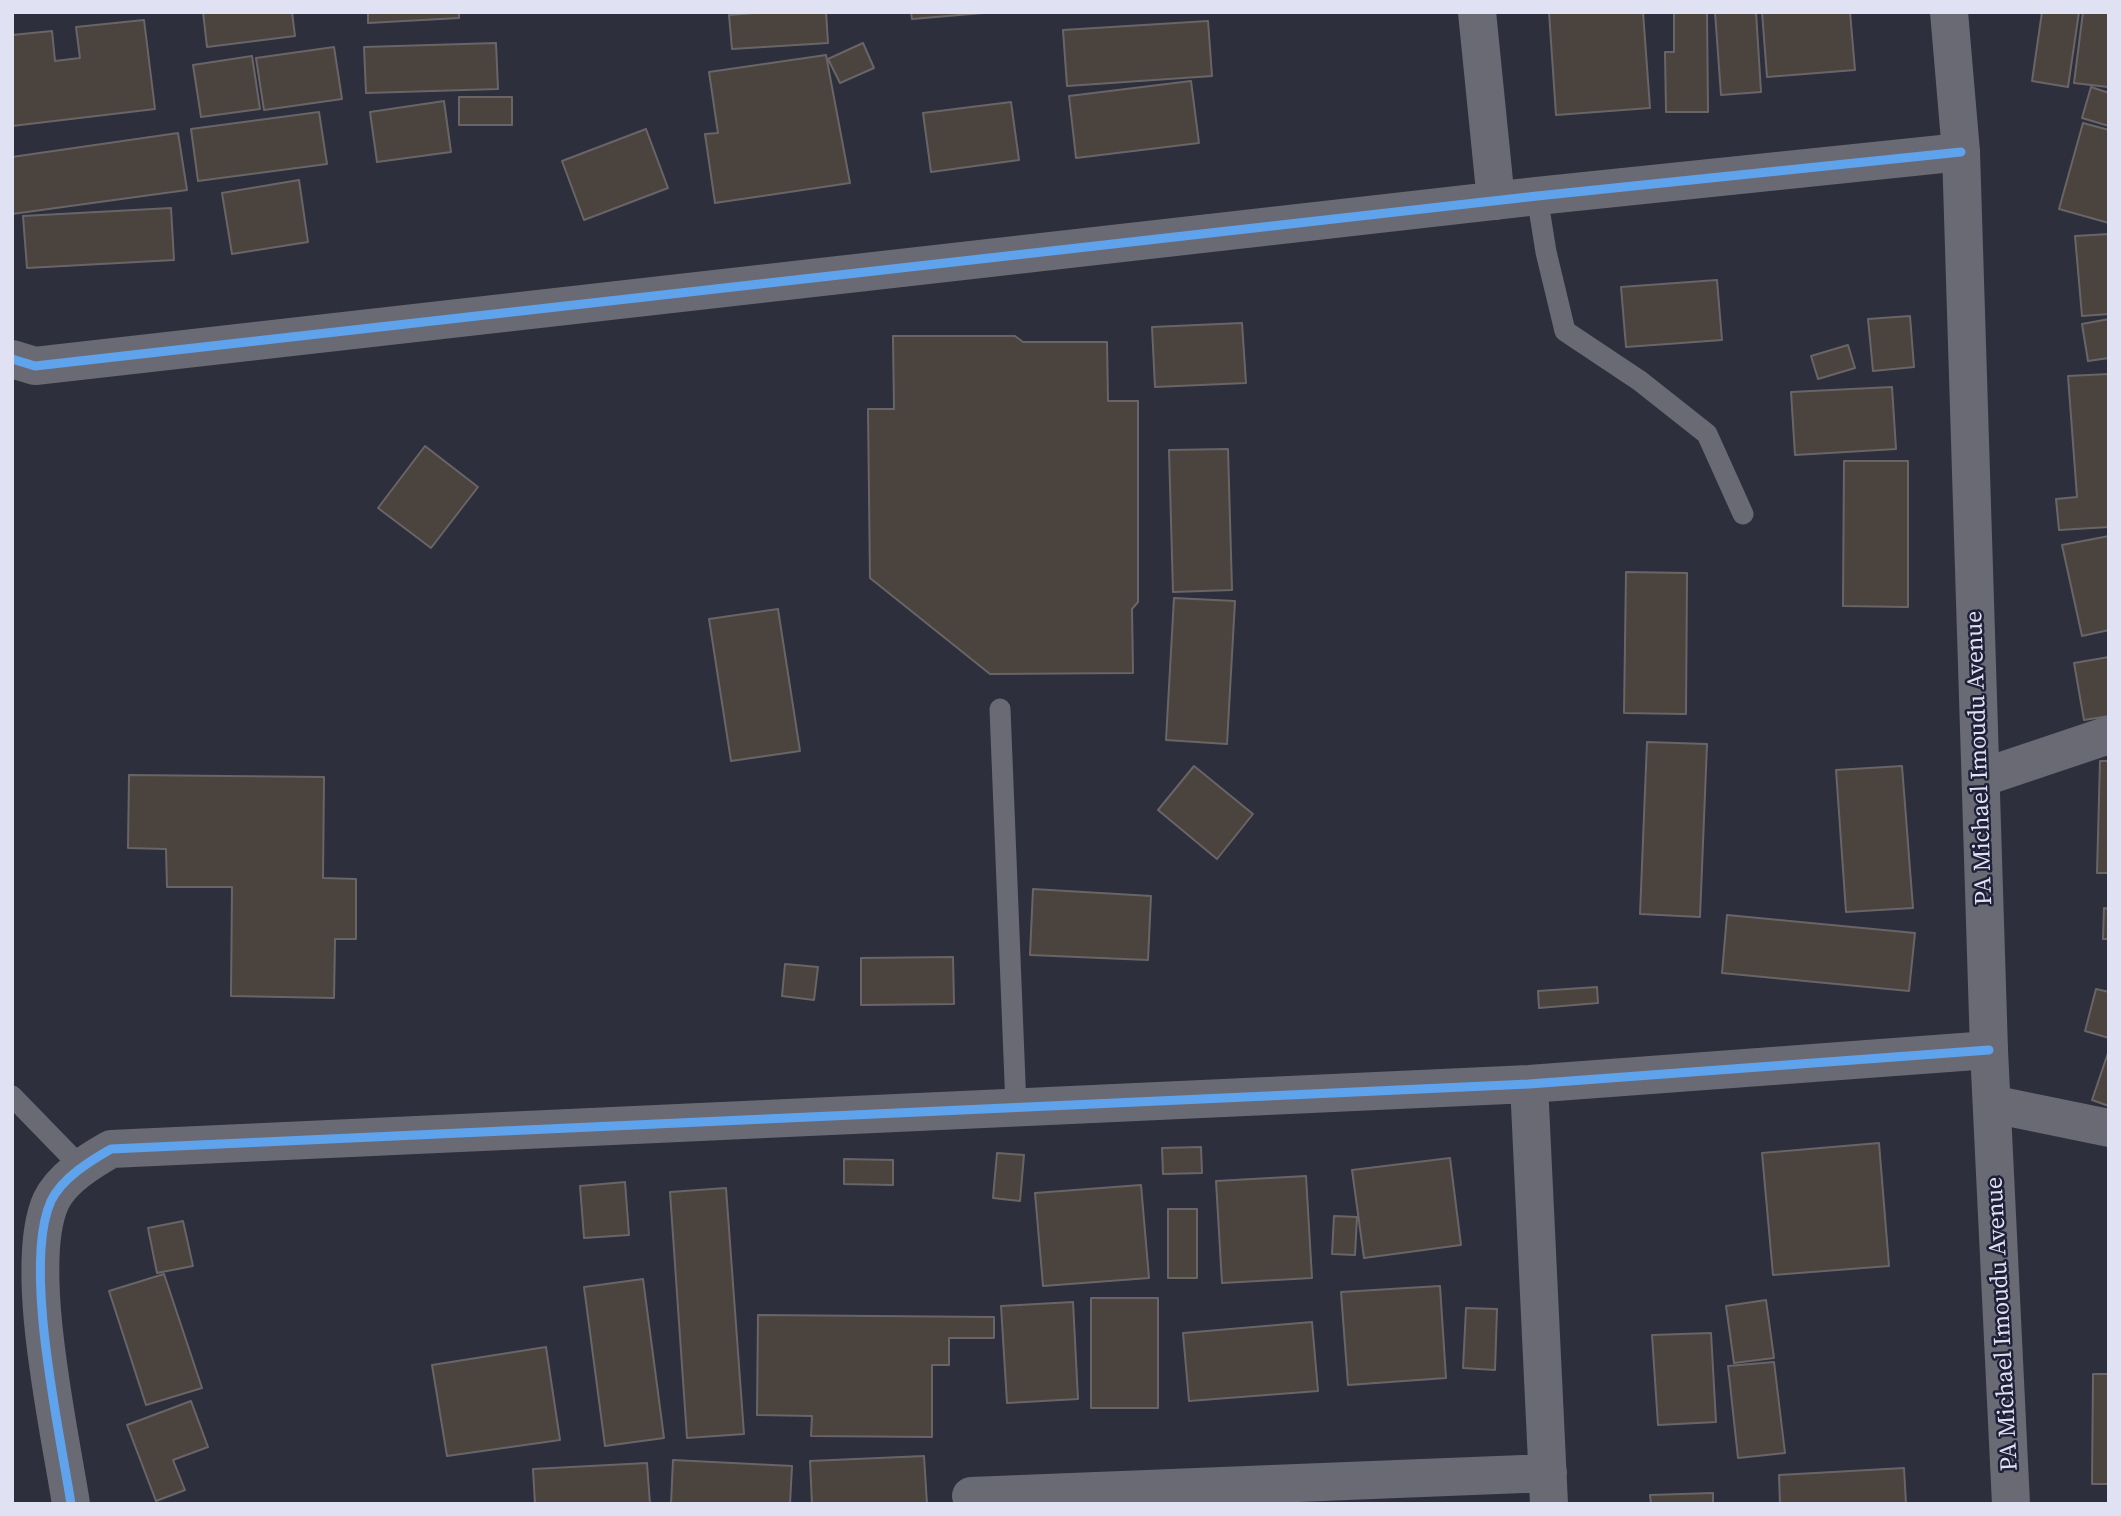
<!DOCTYPE html>
<style>
body{margin:0}
#map{position:relative;width:2121px;height:1516px;overflow:hidden;background:#2e2f3d;font-family:"Source Serif 4",serif}
canvas{display:block}
.frame{position:absolute;inset:0;border:14px solid #e0e2f3;pointer-events:none}
</style>
<div id="map">
<canvas width="2121" height="1516"></canvas>
<div class="frame"></div>
</div>
<script>
const c = document.querySelector('canvas').getContext('2d');
c.lineJoin = 'round';
function paint(path, color) { c.fillStyle = color; c.fill(path, 'evenodd'); }
function strokePath(path, color, width, dash) { c.strokeStyle = color; c.lineWidth = width; c.lineCap = dash ? 'butt' : 'round'; c.setLineDash(dash || []); c.stroke(path); }
function write(font, color, halo, rows, align = 'center') {
  c.font = font + ' "Source Serif 4",serif'; c.lineWidth = 5; c.setLineDash([]); c.textBaseline = 'middle'; c.strokeStyle = halo; c.fillStyle = color; for (const [text, x, y, turn = 0] of rows) {
    c.save(); c.translate(x, y); c.rotate((+turn || 0) * Math.PI / 180); c.textAlign = isNaN(turn) ? turn : align; if (halo) c.strokeText(text, 0, 0); c.fillText(text, 0, 0); c.restore();
  }
}
const building = new Path2D(`
 M 203,12 L 292,12 L 295,36 L 207,47 Z
 M 368,12 L 459,12 L 459,18 L 368,23 Z
 M 767,12 L 826,12 L 828,43 L 732,49 L 729,15 Z
 M 911,12 L 995,12 L 912,19 Z
 M 1549,12 L 1643,12 L 1650,108 L 1556,115 Z
 M 1674,12 L 1707,12 L 1708,112 L 1666,112 L 1665,52 L 1674,52 Z
 M 1715,12 L 1756,12 L 1761,92 L 1721,95 Z
 M 1762,12 L 1850,12 L 1855,70 L 1767,77 Z
 M 2042,12 L 2079,12 L 2068,87 L 2032,81 Z
 M 2083,12 L 2109,12 L 2108,87 L 2074,83 Z
 M 144,20 L 155,109 L 12,126 L 12,35 L 52,31 L 55,61 L 80,58 L 76,27 Z
 M 1208,21 L 1212,76 L 1067,86 L 1063,30 Z
 M 496,43 L 498,89 L 366,93 L 364,47 Z
 M 863,43 L 874,68 L 840,83 L 828,59 Z
 M 334,47 L 342,99 L 264,110 L 256,58 Z
 M 826,55 L 850,183 L 715,203 L 705,134 L 718,133 L 709,72 Z
 M 252,56 L 260,109 L 201,117 L 193,65 Z
 M 1191,81 L 1199,143 L 1076,158 L 1069,96 Z
 M 2091,87 L 2109,93 L 2109,126 L 2082,118 Z
 M 459,97 L 512,97 L 512,125 L 459,125 Z
 M 444,101 L 451,152 L 377,162 L 370,112 Z
 M 1011,102 L 1019,160 L 931,172 L 923,113 Z
 M 319,112 L 327,164 L 198,181 L 191,129 Z
 M 2083,123 L 2109,130 L 2109,223 L 2059,209 Z
 M 646,129 L 668,188 L 584,220 L 562,161 Z
 M 178,133 L 187,190 L 12,214 L 12,157 Z
 M 299,180 L 308,242 L 232,254 L 222,193 Z
 M 171,208 L 174,260 L 27,268 L 23,216 Z
 M 2109,234 L 2109,314 L 2082,316 L 2075,236 Z
 M 1717,280 L 1722,340 L 1626,347 L 1621,287 Z
 M 1910,316 L 1914,367 L 1873,371 L 1868,319 Z
 M 2109,319 L 2109,358 L 2088,361 L 2082,324 Z
 M 1242,323 L 1246,383 L 1155,387 L 1152,327 Z
 M 893,336 L 1015,336 L 1023,342 L 1107,342 L 1108,401 L 1138,401 L 1138,602 L 1132,609 L 1133,673 L 990,674 L 870,578 L 868,409 L 894,409 Z
 M 1848,345 L 1855,368 L 1818,379 L 1811,356 Z
 M 2109,374 L 2109,527 L 2059,530 L 2056,499 L 2077,497 L 2068,376 Z
 M 1892,387 L 1896,449 L 1795,455 L 1791,392 Z
 M 425,446 L 478,487 L 431,548 L 378,508 Z
 M 1228,449 L 1232,590 L 1173,592 L 1169,450 Z
 M 1844,461 L 1908,461 L 1908,607 L 1843,606 Z
 M 2109,536 L 2109,630 L 2082,636 L 2062,545 Z
 M 1626,572 L 1687,573 L 1686,714 L 1624,713 Z
 M 1174,598 L 1235,601 L 1227,744 L 1166,740 Z
 M 778,609 L 800,751 L 731,761 L 709,619 Z
 M 2109,657 L 2109,716 L 2084,720 L 2074,663 Z
 M 1647,742 L 1707,744 L 1700,917 L 1640,914 Z
 M 2100,761 L 2109,761 L 2109,873 L 2097,873 Z
 M 1194,766 L 1253,814 L 1217,859 L 1158,810 Z
 M 1902,766 L 1913,908 L 1846,912 L 1836,770 Z
 M 129,775 L 324,777 L 323,878 L 356,879 L 356,939 L 335,939 L 334,998 L 231,996 L 232,887 L 167,887 L 166,849 L 128,848 Z
 M 1033,889 L 1151,896 L 1148,960 L 1030,955 Z
 M 2104,908 L 2109,909 L 2109,939 L 2103,939 Z
 M 1727,915 L 1915,933 L 1909,991 L 1722,973 Z
 M 953,957 L 954,1004 L 861,1005 L 861,958 Z
 M 785,964 L 818,967 L 814,1000 L 782,996 Z
 M 1597,987 L 1598,1003 L 1539,1008 L 1538,991 Z
 M 2096,989 L 2109,992 L 2109,1038 L 2085,1031 Z
 M 2109,1050 L 2109,1106 L 2092,1100 Z
 M 1879,1143 L 1889,1266 L 1773,1275 L 1762,1153 Z
 M 1201,1147 L 1202,1173 L 1163,1174 L 1162,1148 Z
 M 997,1153 L 1024,1155 L 1020,1201 L 993,1198 Z
 M 1450,1158 L 1461,1245 L 1364,1258 L 1352,1170 Z
 M 844,1159 L 893,1160 L 893,1185 L 844,1184 Z
 M 1306,1176 L 1312,1278 L 1222,1283 L 1216,1181 Z
 M 625,1182 L 629,1235 L 584,1238 L 580,1186 Z
 M 1141,1185 L 1149,1278 L 1043,1286 L 1035,1193 Z
 M 726,1188 L 744,1434 L 687,1438 L 670,1192 Z
 M 1168,1209 L 1197,1209 L 1197,1278 L 1168,1278 Z
 M 1334,1216 L 1357,1217 L 1355,1255 L 1332,1254 Z
 M 183,1221 L 193,1266 L 157,1273 L 148,1228 Z
 M 164,1274 L 202,1388 L 146,1405 L 109,1291 Z
 M 643,1279 L 664,1438 L 605,1446 L 584,1287 Z
 M 1440,1286 L 1446,1378 L 1348,1385 L 1341,1292 Z
 M 1091,1298 L 1158,1298 L 1158,1408 L 1091,1408 Z
 M 1766,1300 L 1774,1358 L 1734,1363 L 1726,1306 Z
 M 1073,1302 L 1078,1399 L 1007,1403 L 1001,1306 Z
 M 1466,1308 L 1497,1309 L 1495,1370 L 1463,1368 Z
 M 758,1315 L 994,1317 L 994,1338 L 949,1338 L 949,1365 L 932,1365 L 932,1437 L 811,1436 L 812,1416 L 757,1415 Z
 M 1312,1322 L 1318,1391 L 1189,1401 L 1183,1333 Z
 M 1711,1333 L 1716,1422 L 1658,1425 L 1652,1335 Z
 M 546,1347 L 560,1440 L 447,1456 L 432,1365 Z
 M 1774,1362 L 1785,1453 L 1738,1458 L 1728,1366 Z
 M 2093,1374 L 2109,1374 L 2109,1484 L 2092,1484 Z
 M 191,1401 L 208,1447 L 173,1460 L 185,1490 L 156,1501 L 127,1425 Z
 M 924,1456 L 927,1504 L 812,1504 L 810,1461 Z
 M 673,1460 L 792,1466 L 790,1504 L 671,1504 Z
 M 647,1463 L 650,1504 L 535,1504 L 533,1469 Z
 M 1904,1468 L 1906,1504 L 1780,1504 L 1779,1475 Z
 M 1713,1493 L 1713,1504 L 1651,1504 L 1650,1495 Z`);
const service = new Path2D(`
 M 1537,196 L 1546,252 L 1565,331 L 1640,381 L 1707,434 L 1743,514
 M 1000,709 L 1016,1107
 M 12,1096 L 81,1167`);
const minor = new Path2D(`
 M 1477,12 L 1496,201
 M 12,359 L 35,366 L 1537,196 L 1961,152
 M 1981,778 L 2109,735
 M 1529,1084 L 1549,1504
 M 1992,1104 L 2109,1128
 M 971,1496 L 1548,1473
 M 71,1504 C 60,1432 22,1265 51,1201 C 62,1178 90,1161 111,1149 L 1529,1084 L 1989,1050`);
const tertiary = new Path2D(`
 M 1949,12 L 1961,152 L 1989,1050 L 2011,1504`);
const cycleway = new Path2D(`
 M 12,359 L 35,366 L 1537,196 L 1961,152
 M 71,1504 C 60,1432 22,1265 51,1201 C 62,1178 90,1161 111,1149 L 1529,1084 L 1989,1050`);
const streetNames = [
 ["PA Michael Imoudu Avenue",1980,758,-92],
 ["PA Michael Imoudu Avenue",2003,1324,-93]
];
paint(building, '#4a433e');
strokePath(building, '#696567', 2);
strokePath(service, '#6a6a75', 21);
strokePath(minor, '#6a6a75', 38);
strokePath(tertiary, '#6a6a75', 38);
strokePath(cycleway, '#60a3ed', 9);
write('24px', '#e0e2f3', '#1f2038', streetNames);
</script>
